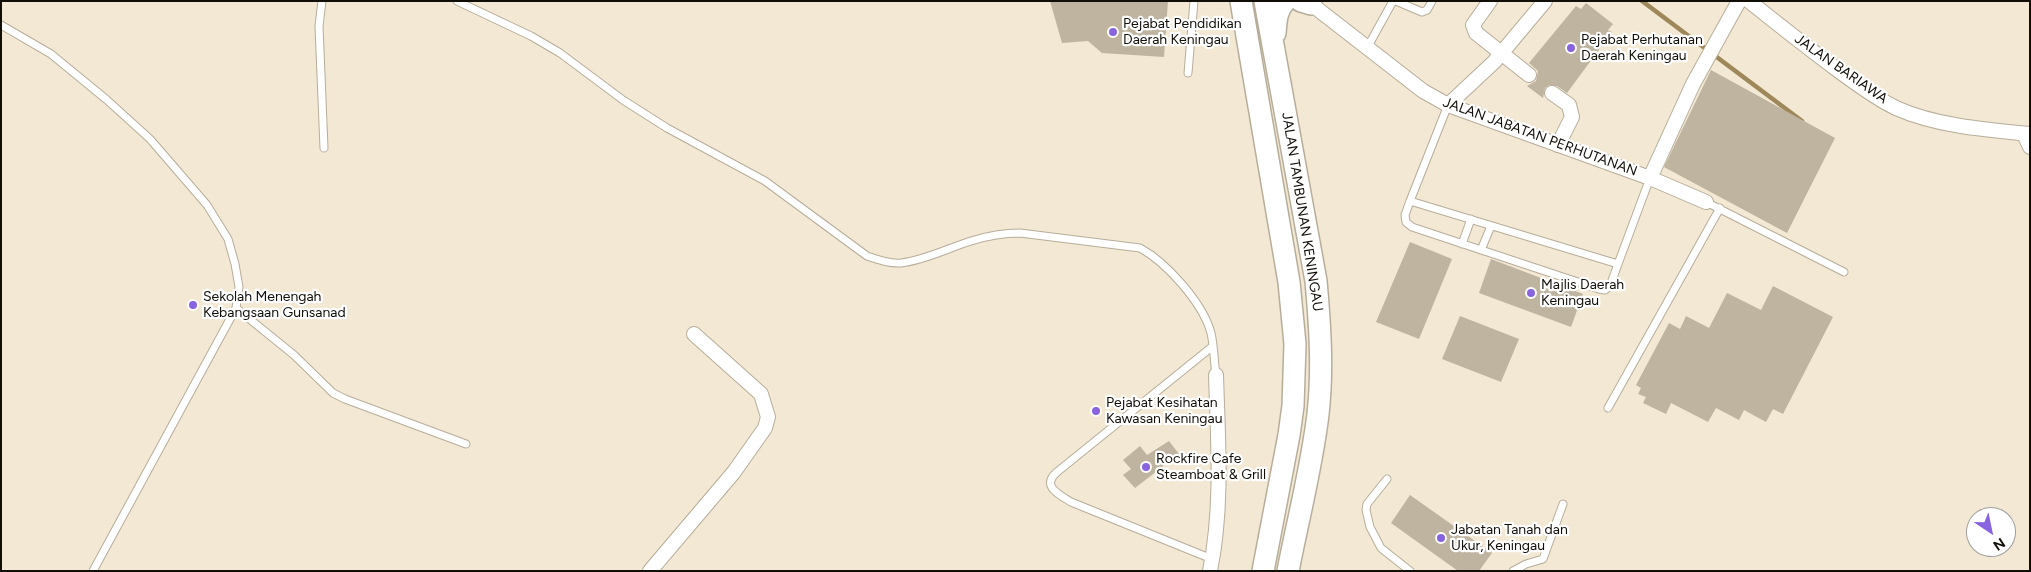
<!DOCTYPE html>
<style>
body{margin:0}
#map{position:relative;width:2031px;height:572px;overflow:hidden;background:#f2e8d3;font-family:Figtree,sans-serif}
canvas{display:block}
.frame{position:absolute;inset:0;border:2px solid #110d07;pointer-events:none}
.north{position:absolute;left:1966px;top:507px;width:50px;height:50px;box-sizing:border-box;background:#fff;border:1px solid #a09e9c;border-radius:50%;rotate:146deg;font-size:14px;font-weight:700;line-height:20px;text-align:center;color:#110d07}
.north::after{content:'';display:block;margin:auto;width:18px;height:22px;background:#8864df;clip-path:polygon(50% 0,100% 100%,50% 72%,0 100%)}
</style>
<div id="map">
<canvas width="2031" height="572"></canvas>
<div class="frame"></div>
<div class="north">N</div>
</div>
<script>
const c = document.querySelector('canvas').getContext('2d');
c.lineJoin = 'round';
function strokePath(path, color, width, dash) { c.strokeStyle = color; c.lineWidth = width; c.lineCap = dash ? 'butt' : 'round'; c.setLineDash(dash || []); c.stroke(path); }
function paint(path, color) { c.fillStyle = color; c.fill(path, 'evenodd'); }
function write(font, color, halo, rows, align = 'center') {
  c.font = font + ' Figtree,sans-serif'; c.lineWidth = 4.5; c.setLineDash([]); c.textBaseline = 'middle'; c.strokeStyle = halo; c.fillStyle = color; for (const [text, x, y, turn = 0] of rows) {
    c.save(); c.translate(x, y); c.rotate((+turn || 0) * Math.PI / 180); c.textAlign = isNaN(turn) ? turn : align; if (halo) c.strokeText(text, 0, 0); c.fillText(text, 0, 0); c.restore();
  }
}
const stream = new Path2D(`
 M 1642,1 L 1802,121`);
const building = new Path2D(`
 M 1050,1 L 1168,1 L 1164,57 L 1102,53 L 1088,41 L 1062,43 Z
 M 1586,3 L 1613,24 L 1608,30 L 1612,32 L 1567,93 L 1557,86 L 1549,85 L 1545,88 L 1543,98 L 1527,86 L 1536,81 L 1538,71 L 1529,63 L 1576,6 L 1581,9 Z
 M 1711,70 L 1835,138 L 1787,233 L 1664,167 Z
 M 1410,242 L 1452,259 L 1419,339 L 1376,322 Z
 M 1491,259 L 1583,294 L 1571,327 L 1479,293 Z
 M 1773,286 L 1833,317 L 1783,414 L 1773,409 L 1766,422 L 1744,410 L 1739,420 L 1716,408 L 1708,422 L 1671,403 L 1666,414 L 1643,403 L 1646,397 L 1638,394 L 1641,388 L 1636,385 L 1669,323 L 1680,329 L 1686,316 L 1709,328 L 1727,293 L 1761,310 Z
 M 1460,316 L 1519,339 L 1501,382 L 1442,359 Z
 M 1169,441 L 1179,454 L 1135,488 L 1123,475 L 1131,469 L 1123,460 L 1140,446 L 1147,455 Z
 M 1410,495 L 1492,553 L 1479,571 L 1458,571 L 1391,523 Z`);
const service = new Path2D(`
 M 322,1 L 319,26 L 324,148
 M 457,1 L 531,36 L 560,53 L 623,100 L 667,128 L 765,181 L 867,256 C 878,260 890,264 901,263 C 926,260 948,248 971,241 C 987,236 1004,233 1020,233 L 1140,248 C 1166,262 1203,303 1211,333 C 1214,346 1214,361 1216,375
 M 1396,1 L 1422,12 L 1427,10 L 1432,1
 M 1,25 L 51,54 L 107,100 L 150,139 L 207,205 L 228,239 L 235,264 L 239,287 L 236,308 L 93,571
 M 1367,48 L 1393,1
 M 1188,73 L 1194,1
 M 1448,105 L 1410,201 L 1618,264 L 1650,178
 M 1410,201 L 1405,215 L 1406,222 L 1412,227 L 1599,289 L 1605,290 L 1610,286 L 1618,264
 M 1706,202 L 1844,272
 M 1462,244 L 1471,219
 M 1481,250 L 1491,226
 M 236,308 L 294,355 L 333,393 L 345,399 L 466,444
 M 1608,408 L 1720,208
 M 1387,479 L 1367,504 L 1366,510 L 1370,527 L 1381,548 L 1410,571
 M 1212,559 L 1071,502 C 1058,494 1041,486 1057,472 L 1213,346
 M 1513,571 L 1526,564 L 1543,559 L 1563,504`);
const minor = new Path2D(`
 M 1490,1 L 1473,25 L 1476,33 L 1529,75
 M 1749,1 C 1779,25 1808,48 1839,71 C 1857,84 1875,98 1896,108 C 1936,126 1987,130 2030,134
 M 1311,4 L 1423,91 L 1448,105 L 1650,178 L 1706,202
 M 1552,93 L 1569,105 L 1572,117 L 1558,145
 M 1448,105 L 1494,62 L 1545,1
 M 2024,134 L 2030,147
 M 1650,178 L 1693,84 L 1739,1
 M 650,571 L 734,472 L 765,428 L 768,417 L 761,394 L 694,334
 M 1210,571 C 1223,506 1218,441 1216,375`);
const primary = new Path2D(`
 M 1241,1 L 1289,282 L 1295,344 L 1293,406 L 1289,435 L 1263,571
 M 1265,1 L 1316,281 C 1320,325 1323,370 1318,414 C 1312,466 1298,519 1288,571
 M 1301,1 L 1311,4
 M 1275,33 C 1276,22 1276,10 1285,1`);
const markers = [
 [1113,32,5,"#8864df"],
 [1571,48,5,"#8864df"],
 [1531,293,5,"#8864df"],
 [193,305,5,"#8864df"],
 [1096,411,5,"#8864df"],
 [1146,467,5,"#8864df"],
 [1441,538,5,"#8864df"]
];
const poiNames = [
 ["Pejabat Pendidikan",1123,24],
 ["Daerah Keningau",1123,40],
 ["Pejabat Perhutanan",1581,40],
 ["Daerah Keningau",1581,56],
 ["Majlis Daerah",1541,285],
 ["Keningau",1541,301],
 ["Sekolah Menengah",203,297],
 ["Kebangsaan Gunsanad",203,313],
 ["Pejabat Kesihatan",1106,403],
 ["Kawasan Keningau",1106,419],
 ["Rockfire Cafe",1156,459],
 ["Steamboat & Grill",1156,475],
 ["Jabatan Tanah dan",1451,530],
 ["Ukur, Keningau",1451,546]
];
const streetNames = [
 ["JALAN BARIAWA",1841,69,35],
 ["JALAN JABATAN PERHUTANAN",1540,137,20],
 ["JALAN TAMBUNAN KENINGAU",1302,212,81]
];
strokePath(stream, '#9e8758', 4.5);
paint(building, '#beb4a0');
strokePath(service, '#b7ad9a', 9);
strokePath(minor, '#b7ad9a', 16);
strokePath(primary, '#b7ad9a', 24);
strokePath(service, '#fff', 7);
strokePath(minor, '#fff', 14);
strokePath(primary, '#fff', 21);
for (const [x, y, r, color] of markers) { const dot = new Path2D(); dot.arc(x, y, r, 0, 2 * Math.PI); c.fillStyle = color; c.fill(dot); strokePath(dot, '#fff', 2); }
write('14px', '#110d07', '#fff', poiNames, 'left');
write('14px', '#110d07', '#fff', streetNames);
</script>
